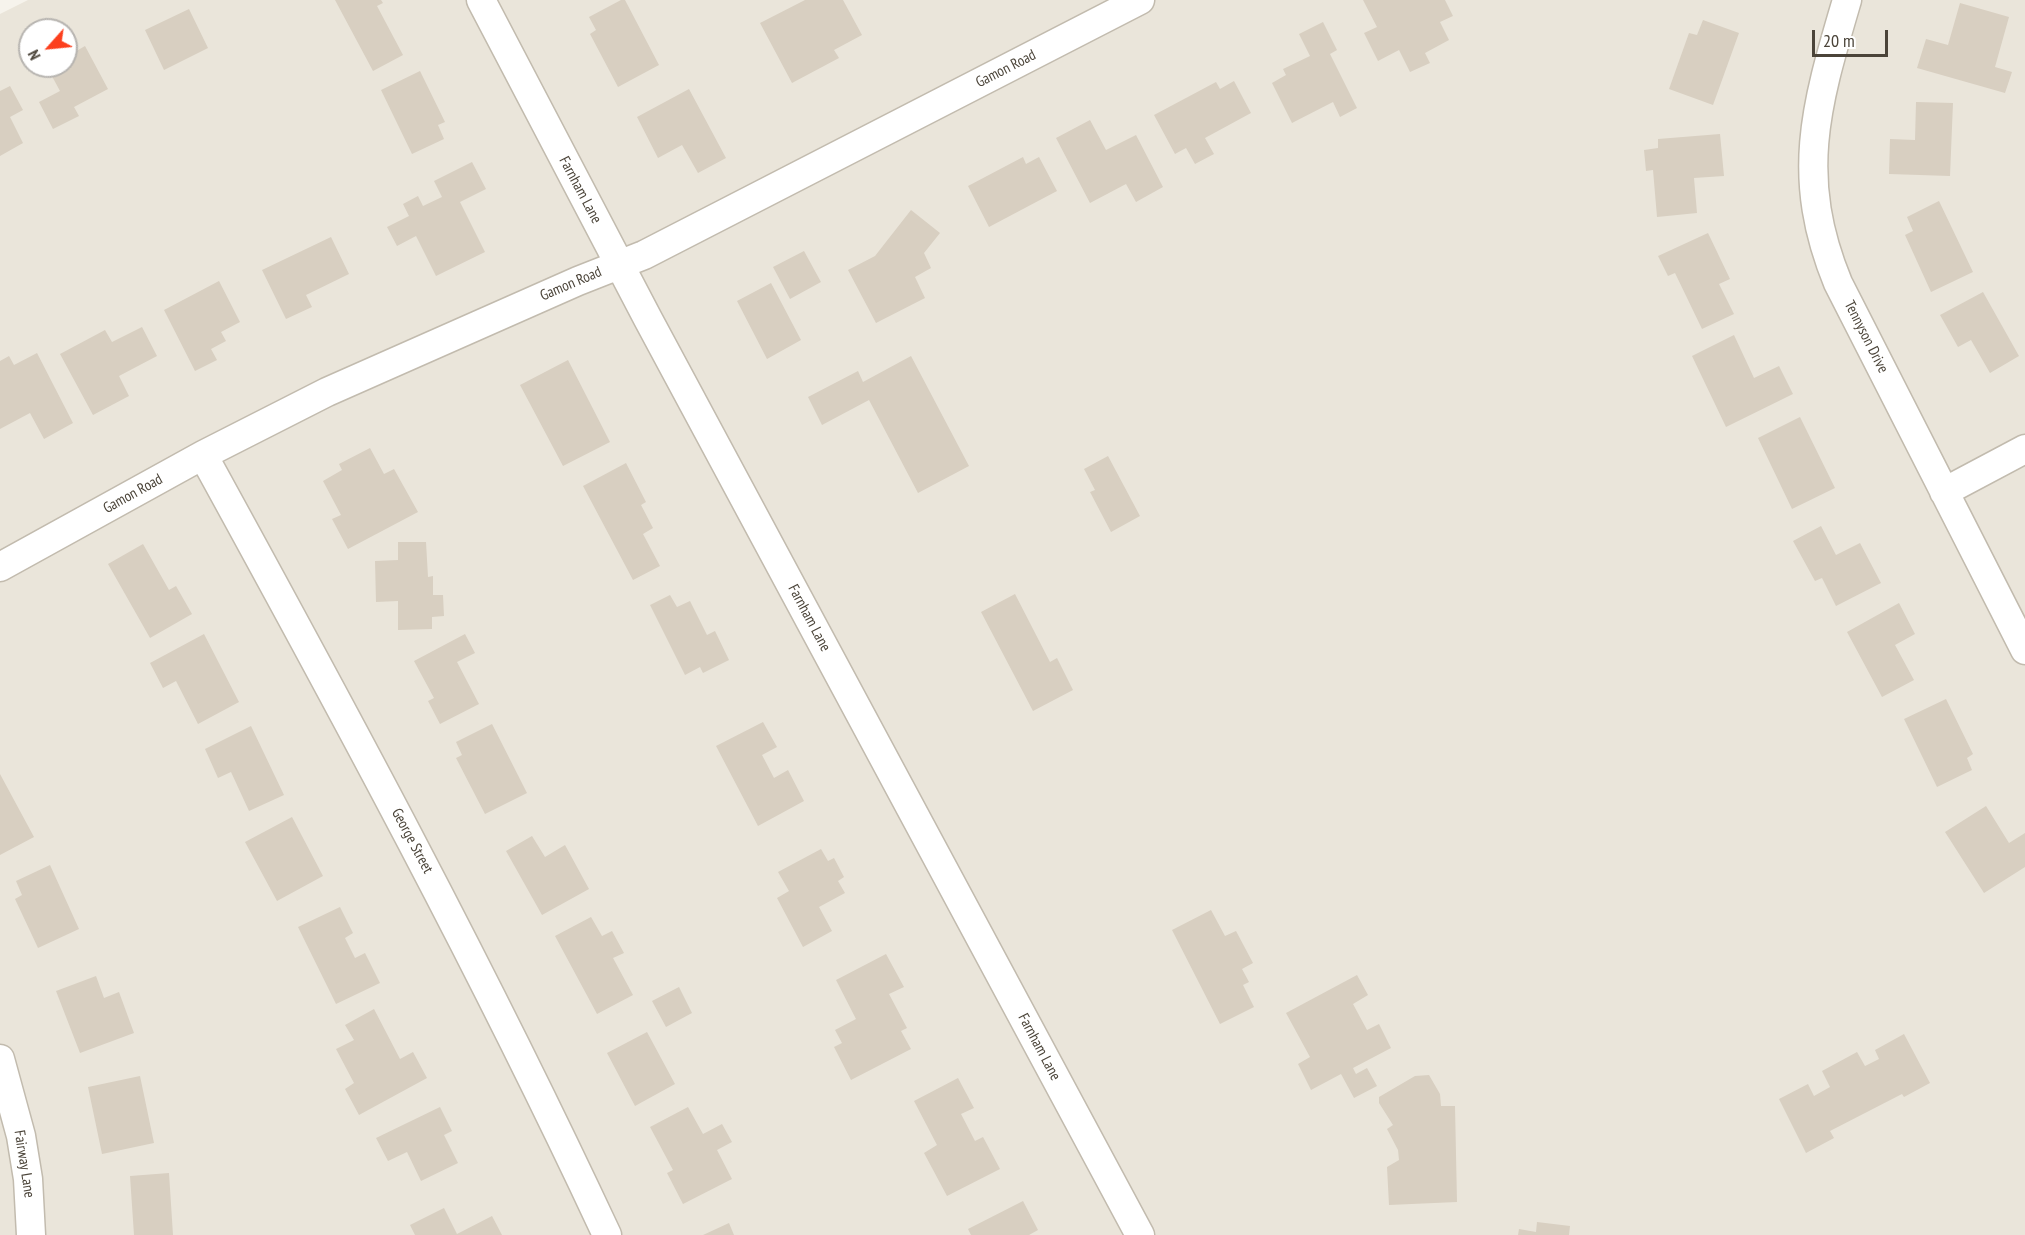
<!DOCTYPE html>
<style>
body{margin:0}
#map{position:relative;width:2025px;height:1235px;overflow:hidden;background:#f6f3ec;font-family:"PT Sans Narrow",sans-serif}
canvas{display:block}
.north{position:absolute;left:18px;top:18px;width:60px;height:60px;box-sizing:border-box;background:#fff;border:2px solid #b7b4b0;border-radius:50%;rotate:243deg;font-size:16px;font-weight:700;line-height:24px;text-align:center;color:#4b4439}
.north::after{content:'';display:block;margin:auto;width:21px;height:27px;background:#fc3f1d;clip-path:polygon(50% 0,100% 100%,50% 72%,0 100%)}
.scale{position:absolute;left:1812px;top:30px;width:76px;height:27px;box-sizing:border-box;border:3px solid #4b4439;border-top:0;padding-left:8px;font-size:18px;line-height:21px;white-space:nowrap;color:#4b4439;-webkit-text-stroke:4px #fff;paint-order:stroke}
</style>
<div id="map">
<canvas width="2025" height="1235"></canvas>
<div class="north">N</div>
<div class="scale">20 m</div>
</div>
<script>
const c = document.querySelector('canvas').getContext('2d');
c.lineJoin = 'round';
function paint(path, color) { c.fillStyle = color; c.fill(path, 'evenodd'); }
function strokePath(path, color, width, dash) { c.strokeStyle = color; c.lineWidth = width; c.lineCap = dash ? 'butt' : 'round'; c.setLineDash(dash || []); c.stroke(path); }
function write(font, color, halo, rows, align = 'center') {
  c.font = font + ' "PT Sans Narrow",sans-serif'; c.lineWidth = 4.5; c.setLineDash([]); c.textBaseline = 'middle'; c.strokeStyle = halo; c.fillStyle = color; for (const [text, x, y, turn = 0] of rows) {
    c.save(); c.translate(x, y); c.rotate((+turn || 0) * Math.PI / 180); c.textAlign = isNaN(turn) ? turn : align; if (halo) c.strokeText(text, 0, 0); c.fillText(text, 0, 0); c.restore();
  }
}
const residential = new Path2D(`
 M 28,0 L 2025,0 L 2025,1235 L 0,1235 L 0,14 ZM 30,30 L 66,30 L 66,66 L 30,66 Z`);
const building = new Path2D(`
 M 335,0 L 381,0 L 383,3 L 377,6 L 403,55 L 373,71 Z
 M 621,0 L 625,0 L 659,65 L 618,87 L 590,34 L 596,30 L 589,17 Z
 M 805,0 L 843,0 L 862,35 L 834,50 L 839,58 L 792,83 L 760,23 Z
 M 1363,0 L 1445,0 L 1453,16 L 1440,22 L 1449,40 L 1425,53 L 1430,63 L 1410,72 L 1399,50 L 1378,61 L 1364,33 L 1377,27 Z
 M 1960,3 L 2009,17 L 1995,67 L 2012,72 L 2005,93 L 1917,68 L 1926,39 L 1948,45 Z
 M 189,9 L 208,48 L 164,70 L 145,30 Z
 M 1703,20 L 1739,33 L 1713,105 L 1669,89 L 1689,33 L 1697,35 Z
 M 1323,22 L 1337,50 L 1330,54 L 1357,108 L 1340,117 L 1333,102 L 1292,123 L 1272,83 L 1286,75 L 1283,69 L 1310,56 L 1299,34 Z
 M 85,46 L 108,89 L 74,107 L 79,116 L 53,129 L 39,102 L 60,91 L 47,67 L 66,66 L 66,57 Z
 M 420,71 L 445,122 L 438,125 L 444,139 L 412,154 L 381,90 Z
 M 1234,81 L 1251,113 L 1205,138 L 1214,154 L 1195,164 L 1186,148 L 1175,154 L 1154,115 L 1216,82 L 1220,89 Z
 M 10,86 L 23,110 L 10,117 L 23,143 L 0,156 L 0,91 Z
 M 689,89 L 726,158 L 698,173 L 682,145 L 658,158 L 637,117 Z
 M 1916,102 L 1953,103 L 1950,176 L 1889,174 L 1890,139 L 1915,140 Z
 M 1090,120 L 1106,150 L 1136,135 L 1163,187 L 1136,202 L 1126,184 L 1090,203 L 1056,138 Z
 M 1720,134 L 1724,176 L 1694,178 L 1697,213 L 1657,217 L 1653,170 L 1646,171 L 1644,150 L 1658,148 L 1658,139 Z
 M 1023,157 L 1026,164 L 1039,157 L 1057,191 L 989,227 L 968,186 Z
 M 472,162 L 486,189 L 460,202 L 485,252 L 436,276 L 416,236 L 397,246 L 387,227 L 409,216 L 403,204 L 418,196 L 423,206 L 442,197 L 434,181 Z
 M 1939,201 L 1973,272 L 1931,292 L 1905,235 L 1913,231 L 1907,217 Z
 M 911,210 L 940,233 L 924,253 L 931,268 L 915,277 L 925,298 L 876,323 L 848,270 L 875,256 Z
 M 1708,233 L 1730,279 L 1719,284 L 1734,314 L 1702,329 L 1675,273 L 1668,276 L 1658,256 Z
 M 331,237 L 349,274 L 306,295 L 312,307 L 286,319 L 262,270 Z
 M 804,251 L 821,282 L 790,299 L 773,267 Z
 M 219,281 L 240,322 L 221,332 L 226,341 L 211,349 L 217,360 L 195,371 L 164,310 Z
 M 771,283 L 801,340 L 767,359 L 737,301 Z
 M 1983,292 L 2019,356 L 1990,373 L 1971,340 L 1958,347 L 1940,315 Z
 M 142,327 L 157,356 L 119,376 L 129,396 L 93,415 L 60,354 L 105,330 L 112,342 Z
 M 1734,335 L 1754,378 L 1779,366 L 1793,394 L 1726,427 L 1692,356 Z
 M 37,353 L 73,423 L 44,439 L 30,413 L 0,429 L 0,361 L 9,356 L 14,365 Z
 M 911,356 L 969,466 L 918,493 L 869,400 L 822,425 L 808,397 L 858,371 L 863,382 Z
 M 568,360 L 610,442 L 563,466 L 520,385 Z
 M 1800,417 L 1835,488 L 1792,509 L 1758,438 Z
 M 370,448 L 384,474 L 394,469 L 418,512 L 348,549 L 332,519 L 341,515 L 323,481 L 342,470 L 339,464 Z
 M 1108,456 L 1140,516 L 1111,532 L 1090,492 L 1095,490 L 1084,469 Z
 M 626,463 L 646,502 L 641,505 L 653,528 L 643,534 L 660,566 L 633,580 L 583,486 Z
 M 1821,526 L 1836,555 L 1860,543 L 1881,583 L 1836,606 L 1822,578 L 1815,581 L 1793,541 Z
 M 398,542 L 426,542 L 428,577 L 433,576 L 433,595 L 443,595 L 444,616 L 432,617 L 432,629 L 398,630 L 398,601 L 376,602 L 375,561 L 398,560 Z
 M 143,544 L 169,590 L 176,586 L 192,614 L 150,638 L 108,564 Z
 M 1015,594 L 1050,662 L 1057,658 L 1073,690 L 1033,711 L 981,612 Z
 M 670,595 L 677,607 L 690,601 L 707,635 L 715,631 L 729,660 L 703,673 L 700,667 L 685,675 L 650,605 Z
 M 1899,603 L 1915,634 L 1895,645 L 1914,680 L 1882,697 L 1847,632 Z
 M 204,634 L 239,702 L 198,724 L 176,681 L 163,688 L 150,663 Z
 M 465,634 L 475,653 L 457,662 L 479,704 L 440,724 L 428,701 L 434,698 L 414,661 Z
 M 1946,699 L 1973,754 L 1967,758 L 1972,770 L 1937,787 L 1904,719 Z
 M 763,722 L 777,747 L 762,755 L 774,778 L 788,770 L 804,801 L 758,826 L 716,746 Z
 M 492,724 L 527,793 L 485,814 L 456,758 L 462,755 L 456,742 Z
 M 251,726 L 284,795 L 249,811 L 231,772 L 218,778 L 205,749 Z
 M 0,774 L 34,837 L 0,855 Z
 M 1986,806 L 2009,843 L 2025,833 L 2025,867 L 1984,893 L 1945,832 Z
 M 292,817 L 323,876 L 277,901 L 245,842 Z
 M 532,836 L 545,857 L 565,845 L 589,889 L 542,915 L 506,851 Z
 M 821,849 L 828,861 L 834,858 L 844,877 L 838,881 L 845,893 L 819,907 L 832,931 L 803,947 L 777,898 L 789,891 L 778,872 Z
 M 50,865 L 79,929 L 38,948 L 15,899 L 22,895 L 16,881 Z
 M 340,907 L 353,933 L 345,938 L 355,958 L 365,953 L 380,983 L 336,1004 L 298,927 Z
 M 1211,910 L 1225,936 L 1236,931 L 1253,963 L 1242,969 L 1249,982 L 1243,985 L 1254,1007 L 1220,1024 L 1172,930 Z
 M 591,917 L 602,936 L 612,931 L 624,953 L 613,958 L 633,995 L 597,1014 L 555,936 Z
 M 886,954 L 904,987 L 889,994 L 907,1028 L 901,1031 L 911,1049 L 851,1080 L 834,1047 L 842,1043 L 835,1030 L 856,1019 L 836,980 Z
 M 1357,975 L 1368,995 L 1353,1004 L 1367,1030 L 1379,1024 L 1391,1048 L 1353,1068 L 1356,1074 L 1367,1068 L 1377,1086 L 1354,1098 L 1341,1074 L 1311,1090 L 1298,1064 L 1310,1057 L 1286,1013 Z
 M 96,976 L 104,998 L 119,992 L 134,1033 L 80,1053 L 56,991 Z
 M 679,987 L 692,1013 L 666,1027 L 652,1001 Z
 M 374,1009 L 400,1059 L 413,1052 L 427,1078 L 359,1115 L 345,1089 L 354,1083 L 336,1049 L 354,1040 L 345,1025 Z
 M 647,1032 L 675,1084 L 635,1106 L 607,1053 Z
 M 1904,1034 L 1930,1083 L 1904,1097 L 1902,1094 L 1830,1131 L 1834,1138 L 1806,1153 L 1779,1099 L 1808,1084 L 1814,1096 L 1830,1087 L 1822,1071 L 1857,1052 L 1865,1066 L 1879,1059 L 1875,1050 Z
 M 1429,1075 L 1440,1094 L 1441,1106 L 1455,1106 L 1457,1202 L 1389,1205 L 1387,1167 L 1399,1160 L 1398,1150 L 1387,1129 L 1393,1125 L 1379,1103 L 1379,1097 L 1415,1076 Z
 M 140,1076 L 154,1143 L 102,1154 L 88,1087 Z
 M 958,1078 L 974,1108 L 961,1114 L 975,1141 L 983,1137 L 1000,1169 L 947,1196 L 924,1153 L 937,1145 L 914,1101 Z
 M 440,1107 L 452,1131 L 444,1135 L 458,1163 L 421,1181 L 407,1152 L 388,1161 L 376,1138 Z
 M 688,1107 L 703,1134 L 722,1124 L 732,1142 L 717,1150 L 732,1179 L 683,1204 L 667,1173 L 673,1170 L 650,1127 Z
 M 169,1173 L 173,1235 L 134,1235 L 130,1176 Z
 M 1023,1201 L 1038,1230 L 1029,1235 L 971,1235 L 968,1229 Z
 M 444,1208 L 457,1234 L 492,1216 L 502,1235 L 415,1235 L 410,1225 Z
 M 1537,1222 L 1570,1226 L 1569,1235 L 1518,1235 L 1519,1229 L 1536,1232 Z
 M 729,1223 L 734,1235 L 703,1235 Z`);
const minor = new Path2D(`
 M 481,0 L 648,319 L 1140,1235
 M 1847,0 C 1816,105 1794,176 1838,283 L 2025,650
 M 203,455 C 344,712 483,969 607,1235
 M 1944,492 L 2025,449
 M 0,567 L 203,455 L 327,392 L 578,281 L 644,255 L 1140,0
 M 0,1059 L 21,1136 L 28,1179 L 31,1235`);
const streetNames = [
 ["Gamon Road",1006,69,-27],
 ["Farnham Lane",580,190,62],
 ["Gamon Road",571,284,-23],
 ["Tennyson Drive",1866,337,63],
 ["Gamon Road",133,494,-29],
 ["Farnham Lane",809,618,62],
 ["George Street",412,841,62],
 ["Farnham Lane",1039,1047,62],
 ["Fairway Lane",24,1164,81]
];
paint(residential, '#eae5da');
paint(building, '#d8cfc1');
strokePath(minor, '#c2bbae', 31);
strokePath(minor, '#fff', 28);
write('15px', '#4b4439', '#fff', streetNames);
</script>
